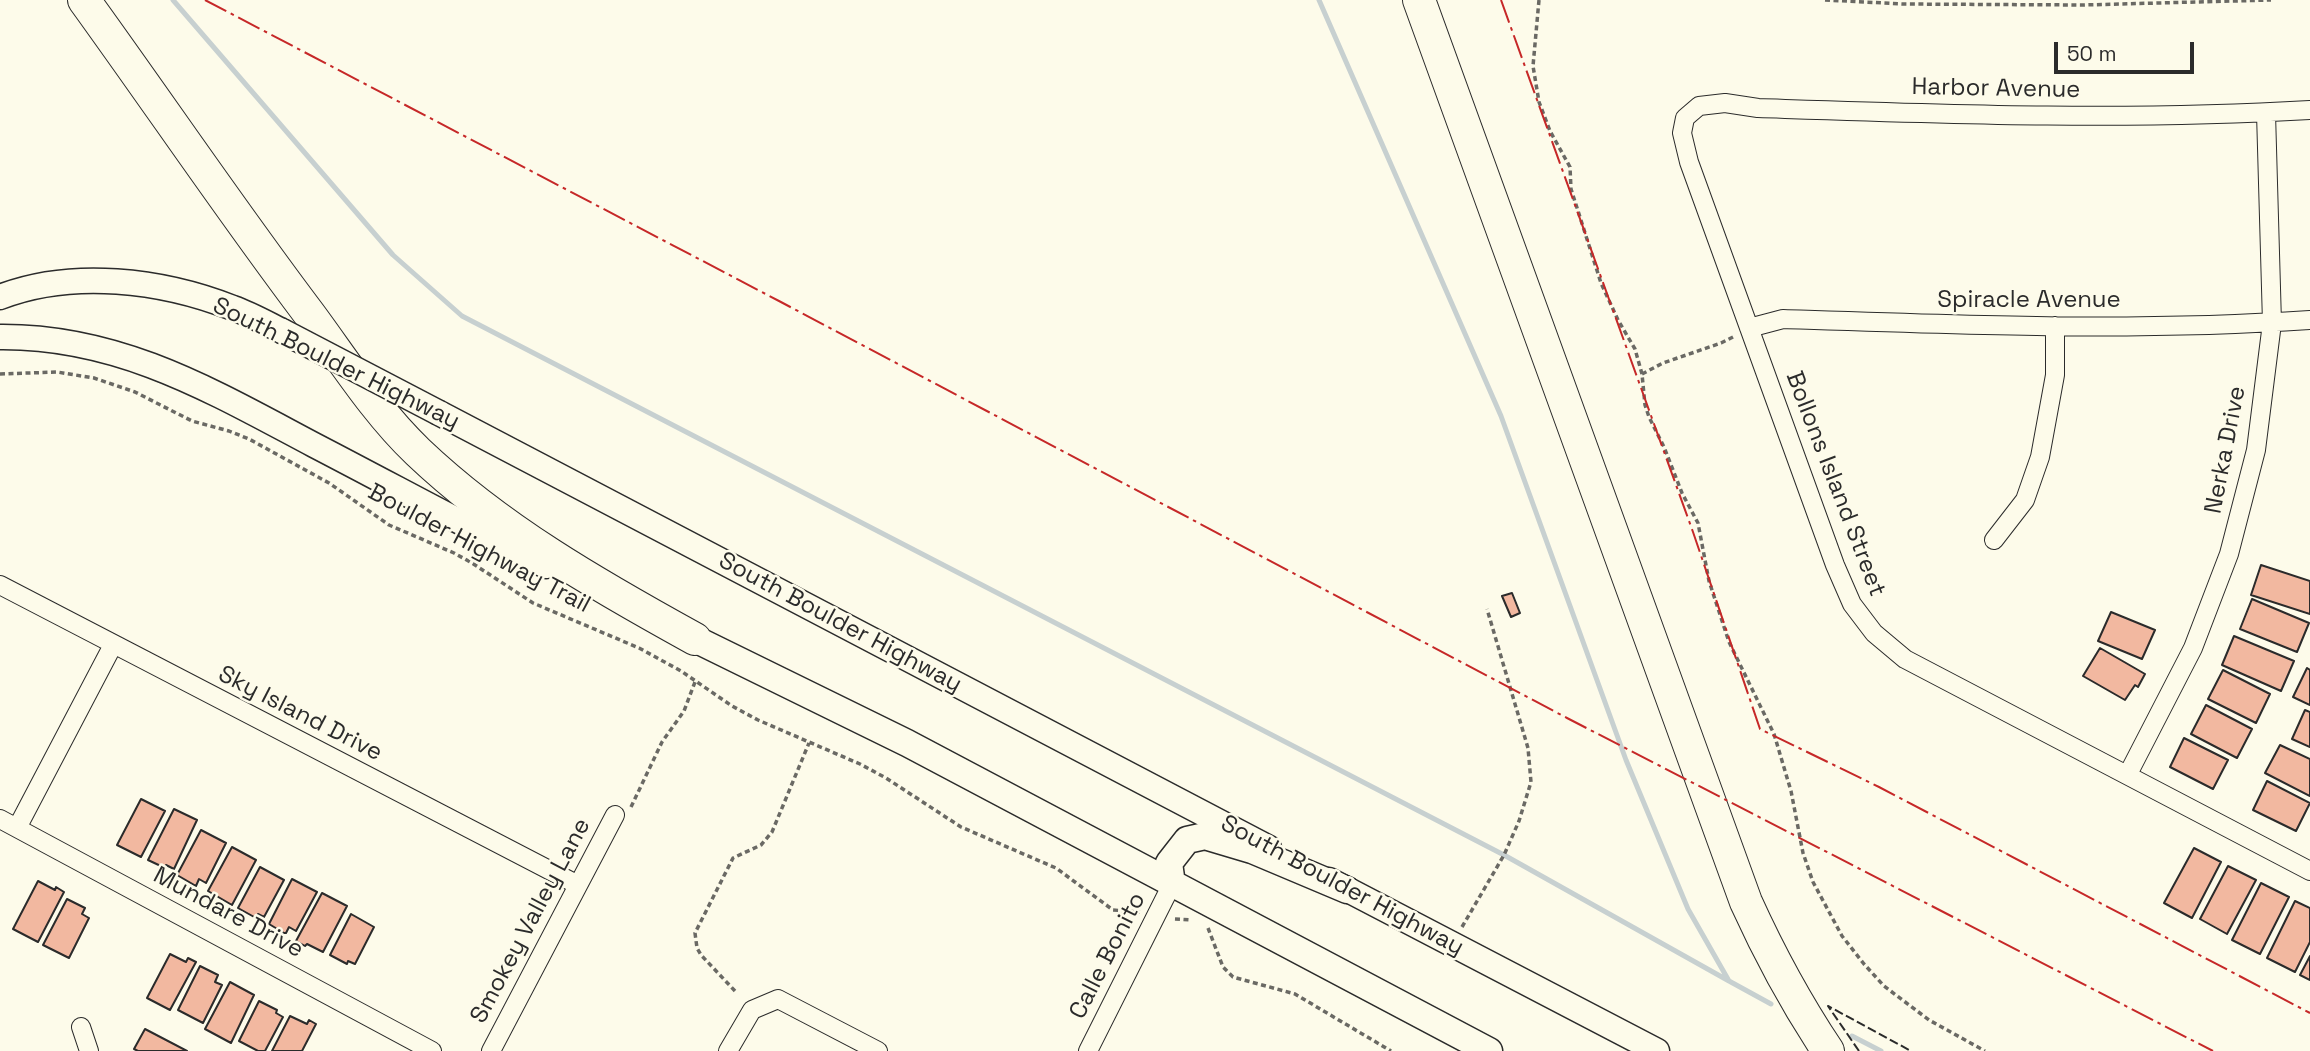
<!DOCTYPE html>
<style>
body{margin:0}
#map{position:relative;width:2310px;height:1051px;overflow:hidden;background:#fdfbea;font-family:"Space Grotesk",sans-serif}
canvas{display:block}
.scale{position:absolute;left:2054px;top:42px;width:140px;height:32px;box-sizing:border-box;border:4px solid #2b2b2b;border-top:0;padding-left:9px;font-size:21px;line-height:24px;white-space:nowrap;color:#2b2b2b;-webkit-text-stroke:5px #fdfbea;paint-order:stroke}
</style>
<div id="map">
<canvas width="2310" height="1051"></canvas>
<div class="scale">50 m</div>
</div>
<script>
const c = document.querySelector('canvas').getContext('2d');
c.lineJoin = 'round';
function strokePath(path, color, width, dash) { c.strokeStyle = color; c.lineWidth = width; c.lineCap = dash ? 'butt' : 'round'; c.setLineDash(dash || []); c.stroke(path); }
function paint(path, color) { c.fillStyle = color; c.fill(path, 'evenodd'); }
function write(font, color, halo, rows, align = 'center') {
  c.font = font + ' "Space Grotesk",sans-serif'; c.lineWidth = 5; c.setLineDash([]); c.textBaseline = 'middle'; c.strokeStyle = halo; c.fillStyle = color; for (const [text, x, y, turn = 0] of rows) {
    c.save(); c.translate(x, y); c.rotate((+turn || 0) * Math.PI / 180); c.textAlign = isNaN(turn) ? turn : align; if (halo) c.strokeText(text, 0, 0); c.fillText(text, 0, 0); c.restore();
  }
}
const stream = new Path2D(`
 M 173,0 L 393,255 L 462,316 L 1504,855 L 1729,981
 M 1319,0 L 1501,416 L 1626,760 L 1688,909 L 1729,981 L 1771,1004
 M 1852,1036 L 1881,1051`);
const building = new Path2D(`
 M 2261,565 L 2310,581 L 2310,614 L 2251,595 Z
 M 1512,593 L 1520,613 L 1511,617 L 1502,596 Z
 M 2252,599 L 2309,623 L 2297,652 L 2240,629 Z
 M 2111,612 L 2155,630 L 2142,659 L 2098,641 Z
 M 2234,636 L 2294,661 L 2281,691 L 2222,665 Z
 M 2100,648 L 2145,674 L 2138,687 L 2135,685 L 2125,700 L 2083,676 Z
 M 2307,668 L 2310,670 L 2310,705 L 2293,697 Z
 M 2223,670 L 2270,694 L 2256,723 L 2208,699 Z
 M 2206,705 L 2252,729 L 2237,758 L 2191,734 Z
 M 2305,710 L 2310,712 L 2310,747 L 2292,739 Z
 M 2184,738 L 2228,760 L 2213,789 L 2170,767 Z
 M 2280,745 L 2310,759 L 2310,796 L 2265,773 Z
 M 2267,781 L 2310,803 L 2296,831 L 2253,810 Z
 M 141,799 L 165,811 L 141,857 L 117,845 Z
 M 174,809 L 197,820 L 174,869 L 166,865 L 165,868 L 148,860 Z
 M 201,830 L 226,843 L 206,883 L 199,879 L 196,886 L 177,875 Z
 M 232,847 L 256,860 L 232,905 L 208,891 Z
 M 2194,848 L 2221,862 L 2192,918 L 2164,903 Z
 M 2228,866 L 2256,880 L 2227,934 L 2200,919 Z
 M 260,867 L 284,880 L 264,917 L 258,914 L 256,918 L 238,908 Z
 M 292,879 L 317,892 L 296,931 L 289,927 L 286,933 L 284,933 L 269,924 Z
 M 38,881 L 55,890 L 56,887 L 64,892 L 38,942 L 13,929 Z
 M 2261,883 L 2289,897 L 2260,954 L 2232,940 Z
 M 322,893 L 347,906 L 323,952 L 307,944 L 305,946 L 296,941 Z
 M 67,899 L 85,908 L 82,914 L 89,918 L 69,958 L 43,945 Z
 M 2295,901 L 2310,908 L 2310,942 L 2295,972 L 2267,958 Z
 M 351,914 L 374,927 L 355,964 L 348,961 L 347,964 L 330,955 Z
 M 170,954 L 186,962 L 188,958 L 196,962 L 170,1010 L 147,998 Z
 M 2310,956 L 2310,980 L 2300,975 Z
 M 200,966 L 218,975 L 215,982 L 222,985 L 203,1023 L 178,1010 Z
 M 230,982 L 254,995 L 231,1043 L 205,1029 Z
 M 259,1001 L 277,1010 L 276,1013 L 283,1017 L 265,1051 L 258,1051 L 239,1041 Z
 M 290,1016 L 307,1024 L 309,1020 L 316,1024 L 302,1051 L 272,1051 Z
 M 145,1029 L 187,1051 L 138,1051 L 134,1049 Z`);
const path = new Path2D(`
 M 1539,0 L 1533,66 L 1539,102 L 1550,131 L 1570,167 L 1571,189 L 1601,283 L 1618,320 L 1635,349 L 1642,374 L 1645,405 L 1649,417 L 1664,447 L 1682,493 L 1698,523 L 1709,581 L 1729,642 L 1774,734 L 1791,791 L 1803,853 L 1813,882 L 1842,936 L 1864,964 L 1884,986 L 1929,1020 L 1985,1051
 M 1825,0 L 1903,4 L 2083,5 L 2271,0
 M 0,374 L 57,372 L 94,378 L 135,392 L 192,421 L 229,431 L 249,439 L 329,483 L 389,525 L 454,553 L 472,563 L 533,603 L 639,648 L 681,671 L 732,706 L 758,720 L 860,764 L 886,778 L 961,827 L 1056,868 L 1113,910 L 1140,912
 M 1642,374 L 1663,363 L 1721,343 L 1735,336
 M 631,807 L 662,742 L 684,711 L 695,682
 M 1175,919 L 1192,920
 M 1462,927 L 1504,855 L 1519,821 L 1531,782 L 1528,748 L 1487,609
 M 1208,928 L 1223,967 L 1233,977 L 1295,994 L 1391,1051
 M 735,991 L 701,955 L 697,948 L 695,933 L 733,858 L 761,845 L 772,832 L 809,743`);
const street = new Path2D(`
 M 2310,110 C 2126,121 1941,114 1758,108 L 1725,103 L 1699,106 L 1685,118 L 1682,133 L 1689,162 L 1835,565 L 1852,604 L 1874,633 L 1905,659 L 2310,871
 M 1749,328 L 1783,319 C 1958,325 2135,332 2310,320
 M 1994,540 L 2025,500 L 2040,457 L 2055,375 L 2055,326
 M 0,585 L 578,885
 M 2128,774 L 2193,648 L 2229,554 L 2256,450 L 2272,323 L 2266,113
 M 0,819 L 432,1051
 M 17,828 L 113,645
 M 81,1027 L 89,1051
 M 491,1051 L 615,815
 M 728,1051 L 752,1010 L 778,999 L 878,1051
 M 1088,1051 L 1172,884`);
const secondary = new Path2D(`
 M 0,297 C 72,269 162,280 233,308 C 250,314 266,323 282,331
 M 0,337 C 120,336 212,391 314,445 C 391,485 468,527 546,566
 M 439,413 L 1269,848
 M 1329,880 L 1657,1051`);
const primary = new Path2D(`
 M 695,639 L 907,743 L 1489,1051
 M 1172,884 L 1169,863 L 1187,840 L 1205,836 L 1252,850 L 1347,890`);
const highway = new Path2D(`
 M 84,0 C 160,105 232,212 310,315 C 344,361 376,412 418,452 C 499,529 597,585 695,639
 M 1419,0 L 1746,902 C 1770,955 1796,1003 1828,1051`);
const secondaryBridge = new Path2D(`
 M 282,331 L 439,413`);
const fence = new Path2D(`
 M 1859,1051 L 1828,1006 L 1911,1051`);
const power = new Path2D(`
 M 205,0 L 779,301 L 1567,718 L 2213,1051
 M 1501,0 L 1693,532 L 1760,729 L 1879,787 L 2310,1013`);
const streetNames = [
 ["Harbor Avenue",1996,89,1],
 ["Spiracle Avenue",2029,300],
 ["South Boulder Highway",336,364,26],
 ["Nerka Drive",2226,450,-79],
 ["Bollons Island Street",1835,484,69],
 ["Boulder Highway Trail",479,549,28],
 ["South Boulder Highway",840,623,28],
 ["Sky Island Drive",300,714,27],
 ["South Boulder Highway",1342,886,28],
 ["Mundare Drive",228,913,28],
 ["Smokey Valley Lane",531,921,-62],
 ["Calle Bonito",1108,956,-63]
];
strokePath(stream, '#c7d0d0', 5);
paint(building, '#f2b8a0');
strokePath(building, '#2b2b2b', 2);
strokePath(street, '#2b2b2b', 20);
strokePath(secondary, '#2b2b2b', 27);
strokePath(primary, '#2b2b2b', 29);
strokePath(highway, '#2b2b2b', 34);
strokePath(path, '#6a6964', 3.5, [5, 3.5]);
strokePath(street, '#fdfbea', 18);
strokePath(secondary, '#fdfbea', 24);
strokePath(primary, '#fdfbea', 26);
strokePath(highway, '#fdfbea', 32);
strokePath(secondaryBridge, '#2b2b2b', 27, []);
strokePath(secondaryBridge, '#fdfbea', 24);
strokePath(fence, '#2b2b2b', 2, [9, 3.5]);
strokePath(power, '#c62828', 2, [24, 5, 3.5, 5]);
write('24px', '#2b2b2b', '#fdfbea', streetNames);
</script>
